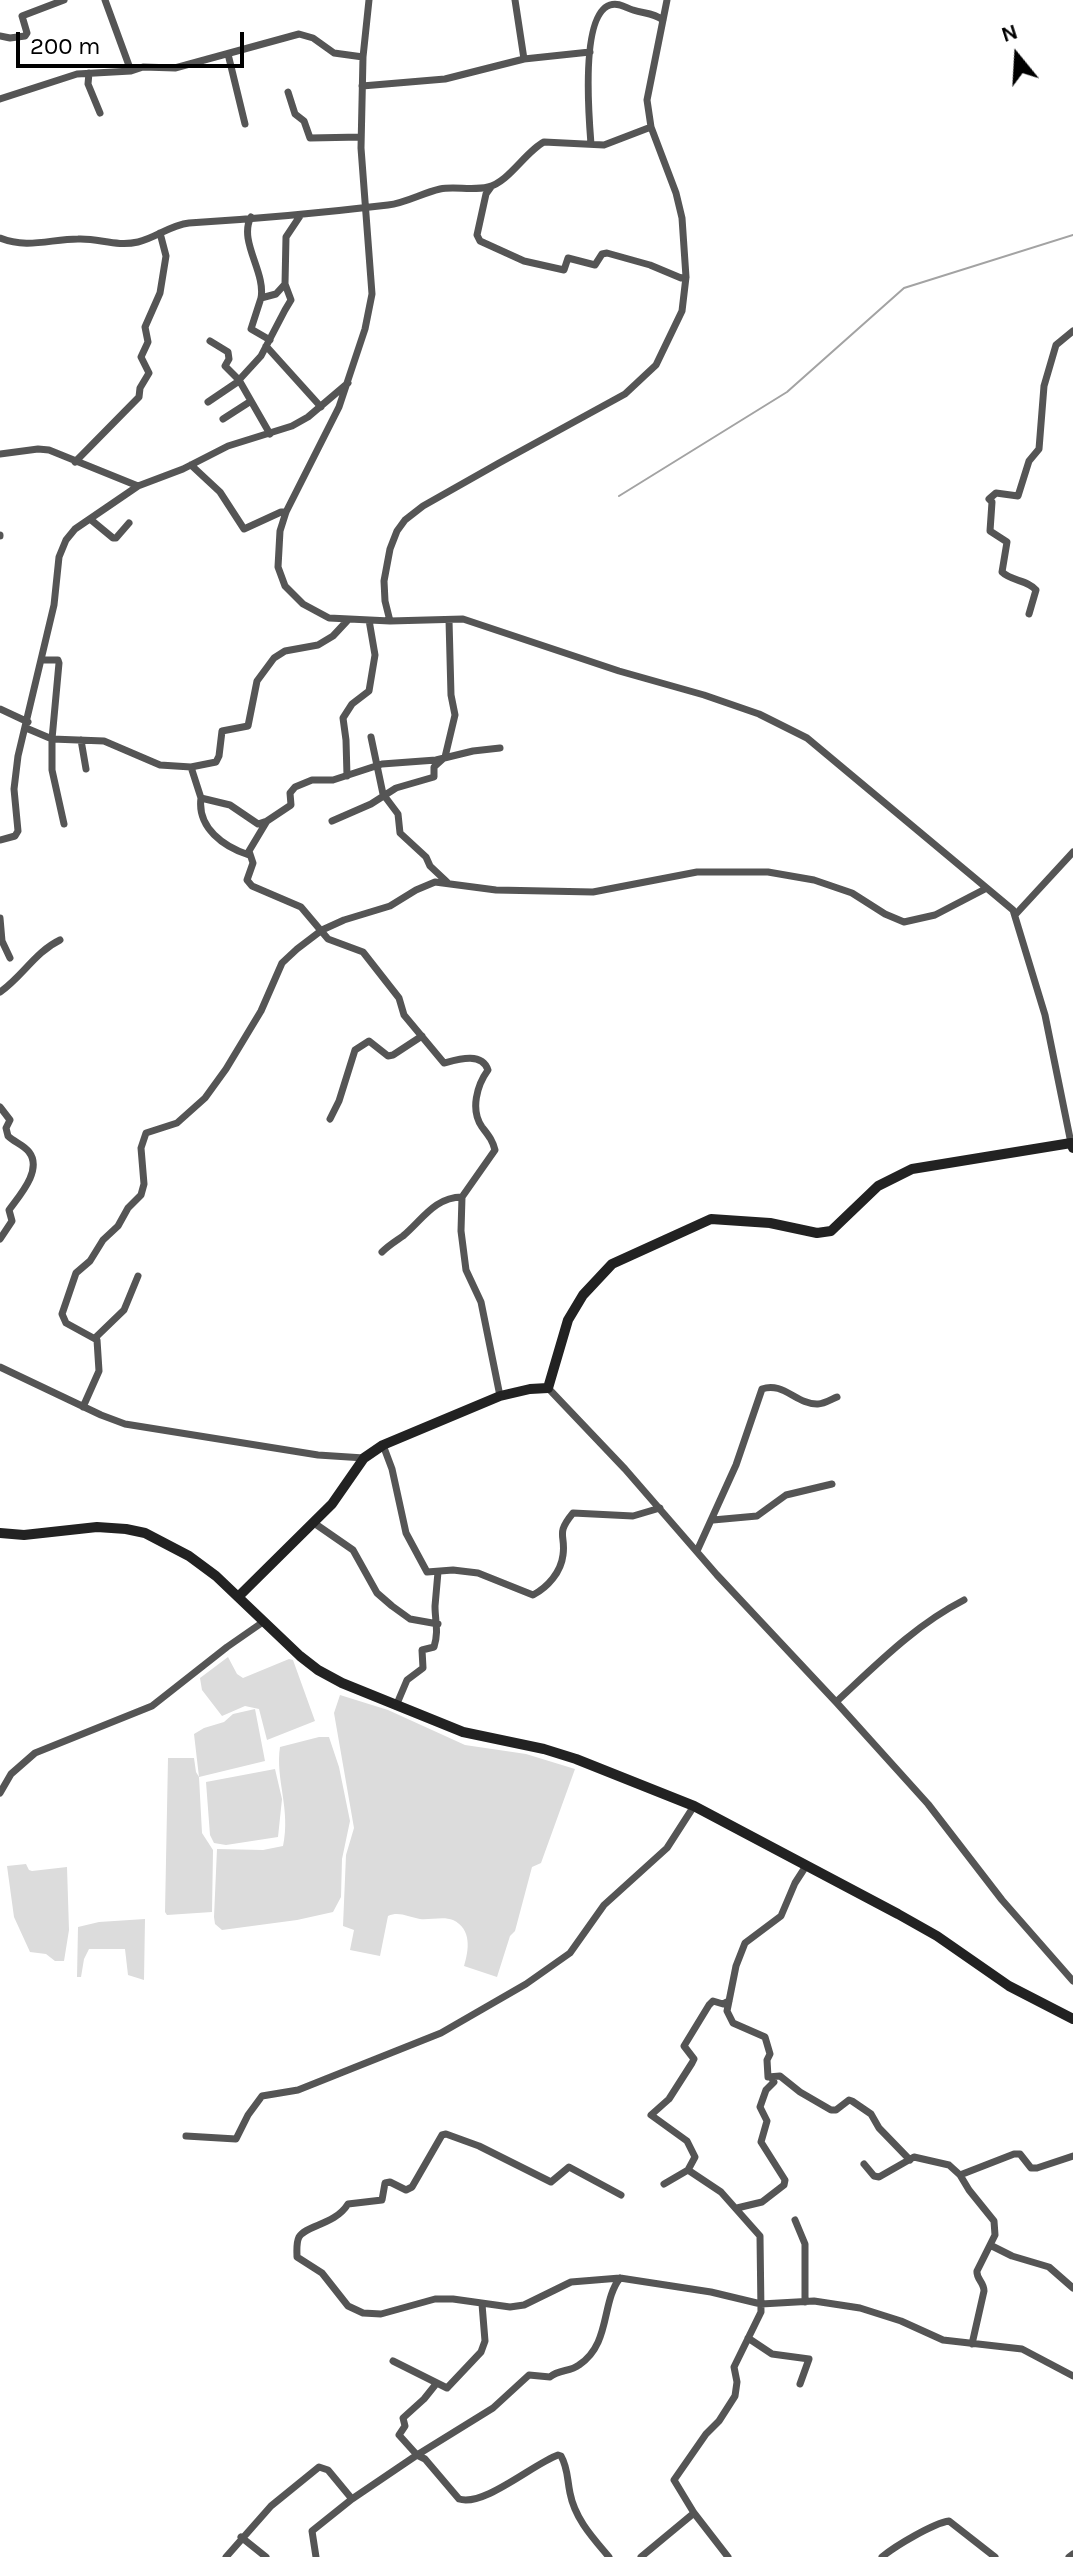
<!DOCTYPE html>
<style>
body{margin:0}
#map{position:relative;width:1073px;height:2557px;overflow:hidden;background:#fff;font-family:Karla,sans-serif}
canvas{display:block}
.north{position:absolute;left:977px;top:16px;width:80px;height:80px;-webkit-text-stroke:6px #fff;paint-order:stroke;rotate:342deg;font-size:22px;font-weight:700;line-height:32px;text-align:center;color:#000}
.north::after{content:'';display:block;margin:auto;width:28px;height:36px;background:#000;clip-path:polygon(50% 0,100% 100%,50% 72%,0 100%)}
.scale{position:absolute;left:16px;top:32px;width:228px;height:36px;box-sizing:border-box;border:4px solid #000;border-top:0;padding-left:10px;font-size:24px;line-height:28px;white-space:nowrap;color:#000;-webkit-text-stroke:6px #fff;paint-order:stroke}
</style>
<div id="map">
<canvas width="1073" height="2557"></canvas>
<div class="north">N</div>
<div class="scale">200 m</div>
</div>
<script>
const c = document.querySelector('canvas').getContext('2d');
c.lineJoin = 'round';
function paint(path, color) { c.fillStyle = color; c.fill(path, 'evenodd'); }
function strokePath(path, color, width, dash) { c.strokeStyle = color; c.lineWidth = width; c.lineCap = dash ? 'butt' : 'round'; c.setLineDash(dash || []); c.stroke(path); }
const green = new Path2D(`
 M 228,1657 L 237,1674 L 243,1678 L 289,1659 L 293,1660 L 315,1721 L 267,1740 L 259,1709 L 245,1706 L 222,1716 L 202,1690 L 200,1678 Z
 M 340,1695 L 388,1710 L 465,1745 L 526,1754 L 575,1769 L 541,1863 L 532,1867 L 515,1931 L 510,1936 L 497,1977 L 464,1966 C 469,1950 472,1929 453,1920 C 444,1916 430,1920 420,1919 C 408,1917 399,1911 388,1916 L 380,1956 L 350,1950 L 354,1930 L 343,1926 L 346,1855 L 354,1828 L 334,1713 Z
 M 255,1709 L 265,1761 L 199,1777 L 202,1833 L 213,1850 L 212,1912 L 167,1915 L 165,1912 L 168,1758 L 194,1758 L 196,1772 L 199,1777 L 194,1734 L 204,1728 L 224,1722 L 233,1714 Z
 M 319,1737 L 329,1737 L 339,1767 L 350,1821 L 342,1859 L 341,1897 L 333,1912 L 297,1920 L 222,1930 L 215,1924 L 214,1917 L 217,1849 L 263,1850 L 283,1846 C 291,1809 275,1779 280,1747 Z
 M 275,1769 L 282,1799 L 278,1837 L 226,1845 L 214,1843 L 210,1835 L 206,1782 Z
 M 26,1864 L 29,1870 L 32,1871 L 67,1867 L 69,1930 L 64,1961 L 55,1961 L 46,1954 L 30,1952 L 14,1917 L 7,1866 Z
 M 145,1919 L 144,1980 L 128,1975 L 125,1949 L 89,1949 L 84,1959 L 81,1977 L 77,1977 L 78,1927 L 99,1922 Z`);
const stream = new Path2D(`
 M 619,496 L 787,392 L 904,288 L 1073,235`);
const street = new Path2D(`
 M 105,0 L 131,71
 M 369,0 L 363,57 L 361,148 L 372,294 L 365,329 L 339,407 L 286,512 L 280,531 L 278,567 L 285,586 L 303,604 L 329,618 L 390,621 L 463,619 L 619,671 L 704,695 L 759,714 L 807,738 L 1013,910 L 1045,1015 L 1071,1143
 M 515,0 L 524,59
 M 0,36 L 10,38 L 25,36 L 27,33 L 22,16 L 64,0
 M 228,54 L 245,124
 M 89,73 L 88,84 L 100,113
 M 362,86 L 445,79 L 524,59 L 590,52
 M 288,92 L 295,114 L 304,121 L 310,138 L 361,137
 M 0,99 L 77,74 L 131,71 L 143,67 L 175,68 L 299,34 L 313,38 L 334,53 L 363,57
 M 591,144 C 589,119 580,15 610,5 C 619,2 626,8 633,10 C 645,14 652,12 663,20
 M 491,187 L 486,194 L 477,235 L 480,241 L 524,261 L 564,270 L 568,258 L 595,265 L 602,254 L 607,253 L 650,265 L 681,278 L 686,277
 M 251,217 C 238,241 266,272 261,298
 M 0,238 C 27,249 51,239 78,239 C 99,238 116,247 138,242 C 156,238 170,225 189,223 C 255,219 321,213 388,205 C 406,203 422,193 440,189 C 455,186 472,191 488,187 C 508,183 526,151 544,142 L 604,145 L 651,127
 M 270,340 L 251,329 L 261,298 L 276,294 L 285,284
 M 210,341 L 228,352 L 229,359 L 225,366 L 239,380
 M 266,346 L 321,407
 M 208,402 L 239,381
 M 223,419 L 251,401
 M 270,434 L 239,380 L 261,356 L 285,310 L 291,300 L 285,284 L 286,237 L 300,216
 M 0,454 L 38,449 L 49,450 L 138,486
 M 75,462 L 139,397 L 140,388 L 149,373 L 141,357 L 148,342 L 145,327 L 160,293 L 166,256 L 160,233
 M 191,465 L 220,492 L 244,529 L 281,512 L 286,512
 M 90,519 L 113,538 L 116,538 L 129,523
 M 0,535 L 0,536
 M 1029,614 L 1036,590 C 1028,580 1011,581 1002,572 L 1007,542 L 990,531 L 992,502 L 989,499 L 996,493 L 1018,496 L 1029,461 L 1039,449 L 1044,386 L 1056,345 L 1073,331
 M 390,621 L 385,601 L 384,581 L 390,549 L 397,531 L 405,520 L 423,506 L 499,463 L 625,394 L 656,365 L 682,311 L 686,277 L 682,218 L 676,193 L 651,127 L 647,100 L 667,0
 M 42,660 L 58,660 L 59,663 L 52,739 L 52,770 L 64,824
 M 0,709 L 28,722
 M 26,728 L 52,739 L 104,741 L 160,765 L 191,767 L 216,762 L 219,756 L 222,731 L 248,726 L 257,681 L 274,658 L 285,651 L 318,645 L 333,636 L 347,621
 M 371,737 L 383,794 L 398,814 L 400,833 L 426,857 L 430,866 L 447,882
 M 81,740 L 86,769
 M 191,767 L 201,798 L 230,805 L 258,824 L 267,821
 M 347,776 L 346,740 L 343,718 L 352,704 L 369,691 L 375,655 L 369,620
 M 201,798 C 197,828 224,847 249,855
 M 332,821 L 371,804 L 396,788 L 434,777 L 434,767 L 445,757 L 455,715 L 451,695 L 449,620
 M 0,840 L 15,836 L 18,831 L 14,789 L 18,756 L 54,605 L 59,557 L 66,540 L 75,529 L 138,486 L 183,469 L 228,446 L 292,426 L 308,417 L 348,383
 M 1015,915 L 1073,852
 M 0,918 L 2,941 L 10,958
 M 0,992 C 22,977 35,952 60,940
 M 0,1107 L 10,1120 L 6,1128 L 8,1136 C 14,1142 24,1145 29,1152 C 43,1170 19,1196 9,1210 L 12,1221 L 0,1239
 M 330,1119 L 339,1101 L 355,1050 L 369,1041 L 388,1056 L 393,1055 L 422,1036
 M 382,1252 C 389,1245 396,1241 403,1236 C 422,1220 435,1197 462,1197
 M 95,1338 L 124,1310 L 138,1276
 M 0,1367 L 101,1415 L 125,1424 L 318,1455 L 364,1458
 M 548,1388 L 625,1469 L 717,1575 L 836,1702 L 928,1804 L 1002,1900 L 1073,1981
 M 500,1396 L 481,1302 L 466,1270 L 461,1231 L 462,1197 L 495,1150 C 492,1139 488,1135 482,1127 C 470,1110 477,1085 488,1070 C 482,1052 459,1059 444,1063 L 404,1015 L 399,998 L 363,952 L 328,939 L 301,907 L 252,886 L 247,880 L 253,863 L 249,851 L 267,821 L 291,805 L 290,793 L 295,787 L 312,780 L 333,780 L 382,764 L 436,760 L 473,751 L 500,748
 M 83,1407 L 99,1371 L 97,1340 L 66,1323 L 62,1314 L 76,1273 L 90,1261 L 103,1240 L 118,1226 L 128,1208 L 141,1195 L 144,1184 L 141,1148 L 146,1133 L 177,1123 L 205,1098 L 226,1069 L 261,1011 L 282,963 L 297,949 L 322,930 L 344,920 L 390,906 L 416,890 L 435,882 L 496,890 L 593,892 L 697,872 L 768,872 L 814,880 L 852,893 L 885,914 L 904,922 L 935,915 L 985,889
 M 383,1445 L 392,1469 L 406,1533 L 427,1572 L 453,1570 L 478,1573 L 533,1595 C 548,1587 561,1572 563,1555 C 566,1534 555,1535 573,1513 L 633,1516 L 660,1508
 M 713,1520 L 757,1516 L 786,1495 L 832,1484
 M 314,1523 L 353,1550 L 377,1593 L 392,1606 L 410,1619 L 438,1624
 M 697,1551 L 736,1465 L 762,1389 C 783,1381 797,1405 818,1404 C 824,1404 832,1399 837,1397
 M 836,1702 C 876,1665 915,1625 964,1600
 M 396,1706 L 407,1680 L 423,1668 L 422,1650 L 434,1647 C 439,1631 435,1621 435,1606 C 436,1595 437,1583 438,1572
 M 0,1793 L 11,1774 L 35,1753 L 152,1706 L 227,1647 L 263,1622
 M 806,1866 L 795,1883 L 781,1916 L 745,1943 L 736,1966 L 727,2011 L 733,2023 L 765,2037 L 770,2054 L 767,2060 L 768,2077 L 780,2076 L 800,2092 L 831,2110 L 836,2110 L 849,2100 L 852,2101 L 871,2114 L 879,2128 L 910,2160
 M 186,2136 L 236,2139 L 248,2115 L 262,2096 L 298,2090 L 441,2033 L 526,1984 L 570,1953 L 604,1905 L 667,1848 L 694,1806
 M 864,2164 L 874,2176 L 879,2177 L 914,2157 L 949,2165 L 960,2175 L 969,2190 L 994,2221 L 995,2235 L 977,2271 C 976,2279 984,2282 984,2291 L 972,2344
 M 688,2170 L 695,2157 L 687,2141 L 651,2115 L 669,2099 L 692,2063 L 694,2059 L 684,2046 L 709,2005 L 713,2001 L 723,2004 L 729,2001
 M 960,2175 L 1014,2154 L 1020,2154 L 1031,2168 L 1037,2168 L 1073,2156
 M 664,2184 L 688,2170 L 721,2192 L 760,2236 L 761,2312 L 734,2367 L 737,2382 L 735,2396 L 719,2421 L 706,2434 L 674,2480 L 694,2513 L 728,2557
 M 621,2195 L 569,2167 L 551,2182 L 479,2146 L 446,2134 L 442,2135 L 412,2187 L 406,2190 L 390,2182 L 385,2183 L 382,2200 L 348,2204 C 335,2225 306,2225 299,2237 C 296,2243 297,2251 297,2257 L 322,2273 L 348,2306 L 363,2313 L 381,2314 L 435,2299 L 453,2299 L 510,2307 L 524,2305 L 571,2282 L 620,2278 L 711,2292 L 761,2304 L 814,2301 L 860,2308 L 901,2321 L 943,2340 L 1022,2349 L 1073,2376
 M 737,2208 L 762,2202 L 784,2185 L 785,2180 L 761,2142 L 767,2121 L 760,2107 L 766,2090 L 774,2082 L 771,2077
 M 795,2220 L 805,2244 L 805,2302
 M 990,2245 L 1012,2256 L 1049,2267 L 1073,2288
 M 748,2338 L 772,2354 L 809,2359 L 800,2384
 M 393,2361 L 447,2388 L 481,2352 L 485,2341 L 482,2304
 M 436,2384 L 424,2399 L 403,2418 L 405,2426 L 399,2435 L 417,2455 L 493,2408 L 529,2375 L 550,2377 C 559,2369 570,2372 579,2365 C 611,2344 601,2302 620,2278
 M 241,2537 L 266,2557
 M 226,2557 L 271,2506 L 319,2467 L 328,2470 L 352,2499 L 417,2455 L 425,2459 L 459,2499 C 484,2507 533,2464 558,2455 L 561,2456 C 568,2468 567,2479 570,2493 C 575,2519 593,2538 609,2557
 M 316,2557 L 312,2531 L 352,2499
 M 641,2557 L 694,2513
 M 882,2557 C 895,2546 934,2523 949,2521 L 995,2557
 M 1069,2557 L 1073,2554`);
const secondary = new Path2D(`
 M 0,1533 L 24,1535 L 97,1527 L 126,1529 L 145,1533 L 189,1556 L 216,1576 L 300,1656 L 318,1670 L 342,1683 L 463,1732 L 544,1749 L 576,1759 L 694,1806 L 898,1914 L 937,1936 L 1009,1986 L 1073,2019
 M 239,1596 L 332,1504 L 364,1458 L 383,1445 L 500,1396 L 530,1389 L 548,1388 L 568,1320 L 583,1295 L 612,1264 L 711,1219 L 770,1223 L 817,1233 L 831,1231 L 878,1186 L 912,1169 L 1071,1143 L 1073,1148`);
paint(green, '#dcdcdc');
strokePath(stream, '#a3a3a3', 2);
strokePath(street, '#555', 7);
strokePath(secondary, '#222', 10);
</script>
